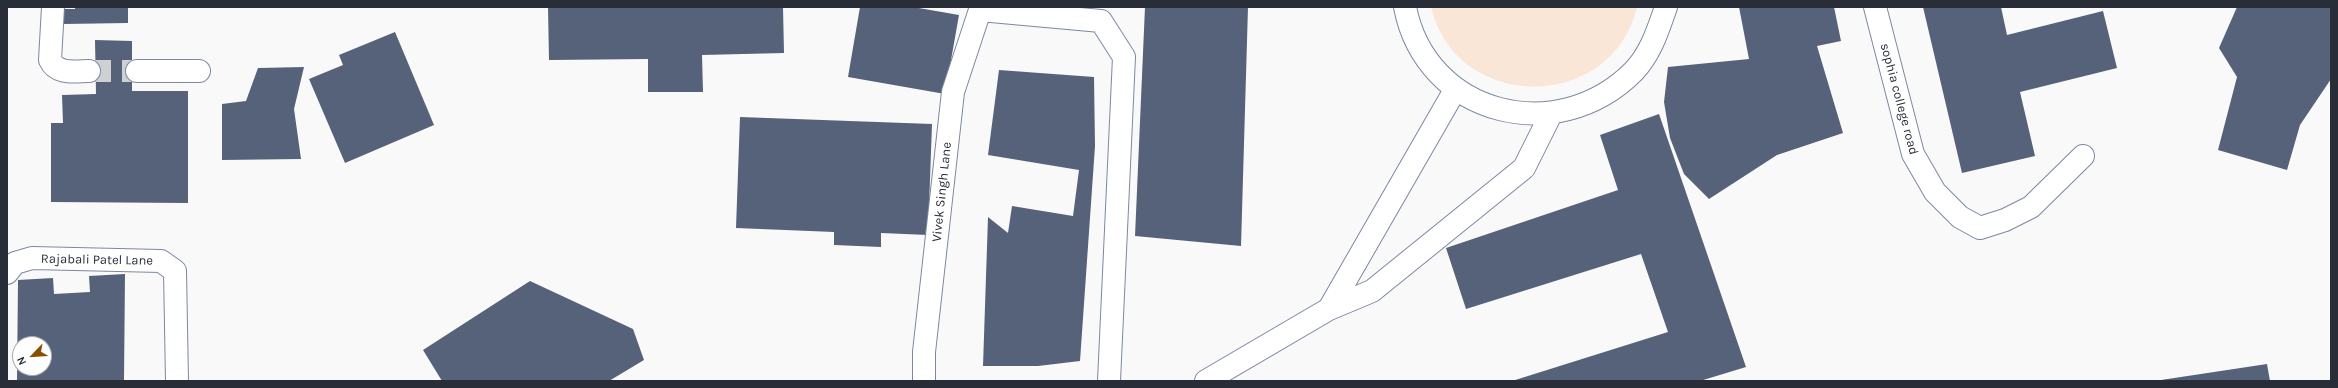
<!DOCTYPE html>
<style>
body{margin:0}
#map{position:relative;width:2338px;height:388px;overflow:hidden;background:#f9f9f9;font-family:Karla,sans-serif}
canvas{display:block}
.frame{position:absolute;inset:0;border:8px solid #282d38;pointer-events:none}
.north{position:absolute;left:12px;top:336px;width:40px;height:40px;box-sizing:border-box;background:#fff;border:1px solid #a9abaf;border-radius:50%;rotate:245deg;font-size:11px;font-weight:700;line-height:16px;text-align:center;color:#282d38}
.north::after{content:'';display:block;margin:auto;width:14px;height:18px;background:#874e04;clip-path:polygon(50% 0,100% 100%,50% 72%,0 100%)}
</style>
<div id="map">
<canvas width="2338" height="388"></canvas>
<div class="frame"></div>
<div class="north">N</div>
</div>
<script>
const c = document.querySelector('canvas').getContext('2d');
c.lineJoin = 'round';
function paint(path, color) { c.fillStyle = color; c.fill(path, 'evenodd'); }
function strokePath(path, color, width, dash) { c.strokeStyle = color; c.lineWidth = width; c.lineCap = dash ? 'butt' : 'round'; c.setLineDash(dash || []); c.stroke(path); }
function write(font, color, halo, rows, align = 'center') {
  c.font = font + ' Karla,sans-serif'; c.lineWidth = 4; c.setLineDash([]); c.textBaseline = 'middle'; c.strokeStyle = halo; c.fillStyle = color; for (const [text, x, y, turn = 0] of rows) {
    c.save(); c.translate(x, y); c.rotate((+turn || 0) * Math.PI / 180); c.textAlign = isNaN(turn) ? turn : align; if (halo) c.strokeText(text, 0, 0); c.fillText(text, 0, 0); c.restore();
  }
}
const green = new Path2D(`
 M 1431,7 L 1637,7 C 1612,113 1456,113 1431,7 Z`);
const building = new Path2D(`
 M 75,7 L 128,7 L 128,23 L 64,24 L 64,9 L 75,9 Z
 M 548,7 L 783,7 L 784,53 L 702,55 L 703,92 L 648,92 L 648,59 L 549,60 Z
 M 860,7 L 913,7 L 959,15 L 945,94 L 848,77 Z
 M 1145,7 L 1248,7 L 1241,246 L 1135,236 Z
 M 1739,7 L 1834,7 L 1841,41 L 1817,46 L 1843,133 L 1777,155 L 1709,199 L 1684,174 L 1670,138 L 1664,102 L 1668,67 L 1749,59 Z
 M 1923,7 L 2001,7 L 2007,35 L 2103,11 L 2117,68 L 2020,92 L 2035,156 L 1962,173 Z
 M 2237,7 L 2331,7 L 2331,79 L 2300,125 L 2287,170 L 2218,150 L 2237,77 L 2219,48 Z
 M 395,32 L 434,125 L 345,163 L 309,79 L 343,65 L 339,55 Z
 M 95,40 L 132,41 L 132,91 L 188,91 L 188,203 L 51,202 L 51,123 L 63,123 L 62,95 L 96,94 Z
 M 304,67 L 294,109 L 301,159 L 222,160 L 222,104 L 246,101 L 258,68 Z
 M 999,70 L 1094,77 L 1095,146 L 1080,361 L 1038,366 L 983,366 L 988,217 L 1008,233 L 1012,206 L 1073,216 L 1079,170 L 988,155 Z
 M 1659,114 L 1746,367 L 1700,381 L 1512,381 L 1668,332 L 1641,254 L 1466,309 L 1446,248 L 1618,190 L 1600,135 Z
 M 740,117 L 932,124 L 928,235 L 881,233 L 881,247 L 834,245 L 834,232 L 736,228 Z
 M 125,274 L 124,381 L 17,381 L 18,280 L 53,278 L 54,294 L 90,292 L 89,276 ZM 20,344 L 44,344 L 44,368 L 20,368 Z
 M 530,281 L 633,329 L 644,360 L 609,381 L 442,381 L 423,350 Z
 M 2267,364 L 2270,381 L 2161,381 L 2161,380 Z`);
const minorTunnel = new Path2D(`
 M 89,71 L 137,71`);
const minor = new Path2D(`
 M 53,7 L 50,60 C 57,75 75,71 89,71
 M 1405,7 C 1426,116 1558,148 1634,71 C 1651,53 1658,30 1666,7
 M 1875,7 L 1913,154 L 1935,192 L 1960,217 L 1980,228 L 2005,220 L 2031,207 L 2083,156
 M 980,10 L 1101,21 L 1124,57 L 1109,381
 M 137,71 L 199,71
 M 7,273 L 15,263 L 32,258 L 161,261 L 175,271 L 177,381
 M 1329,309 L 1455,90
 M 924,381 L 924,352 L 953,92 L 981,7
 M 1206,381 L 1329,309 L 1372,291 L 1524,168 L 1551,114`);
const streetNames = [
 ["sophia college road",1899,99,75],
 ["Vivek Singh Lane",942,192,-84],
 ["Rajabali Patel Lane",97,260,1]
];
paint(green, '#fae6d6');
paint(building, '#56627a');
strokePath(minorTunnel, '#cfd0d2', 22, [22, 11]);
strokePath(minor, '#7c88a1', 24);
strokePath(minor, '#fff', 22);
write('13px', '#282d38', '#fff', streetNames);
</script>
